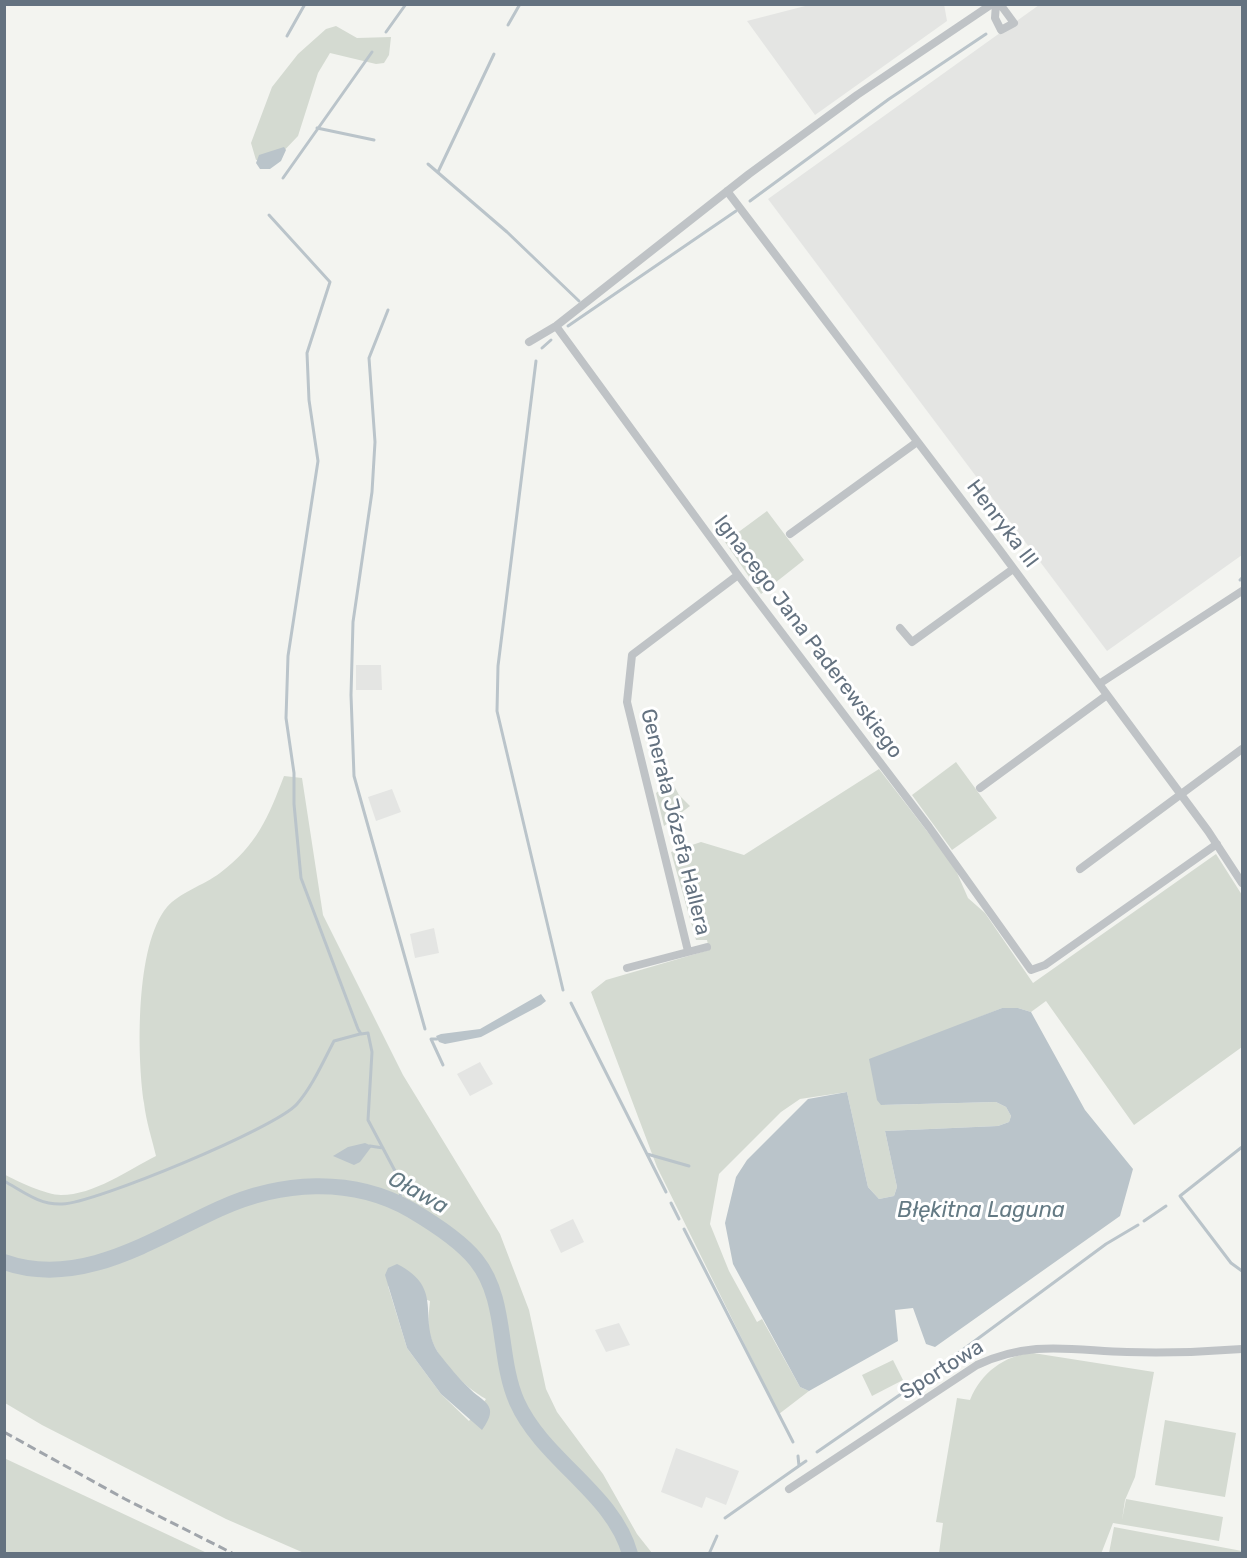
<!DOCTYPE html>
<meta charset="utf-8">
<style>
body{margin:0}
#map{position:relative;width:1247px;height:1558px;overflow:hidden;background:#f3f4f0;font-family:Rubik,sans-serif}
canvas{display:block}
.frame{position:absolute;inset:0;border:6px solid #647280;pointer-events:none}
</style>
<div id="map">
<canvas width="1247" height="1558"></canvas>
<div class="frame"></div>
</div>
<script>
const c = document.querySelector('canvas').getContext('2d');
c.lineJoin = 'round';
function paint(path, color) { c.fillStyle = color; c.fill(path, 'evenodd'); }
function strokePath(path, color, width, dash) { c.strokeStyle = color; c.lineWidth = width; c.lineCap = dash ? 'butt' : 'round'; c.setLineDash(dash || []); c.stroke(path); }
function write(font, color, halo, rows, align = 'center') {
  c.font = font + ' Rubik,sans-serif'; c.lineWidth = 6; c.setLineDash([]); c.textBaseline = 'middle'; c.strokeStyle = halo; c.fillStyle = color; for (const [text, x, y, turn = 0] of rows) {
    c.save(); c.translate(x, y); c.rotate((+turn || 0) * Math.PI / 180); c.textAlign = isNaN(turn) ? turn : align; if (halo) c.strokeText(text, 0, 0); c.fillText(text, 0, 0); c.restore();
  }
}
const built = new Path2D(`
 M 944,4 L 947,21 L 815,115 L 747,21 L 809,5 Z
 M 1039,5 L 1242,5 L 1242,555 L 1107,651 L 768,199 Z
 M 356,665 L 381,665 L 382,690 L 356,690 Z
 M 392,789 L 401,812 L 376,821 L 368,797 Z
 M 434,928 L 439,953 L 415,958 L 410,934 Z
 M 480,1062 L 493,1084 L 470,1096 L 457,1074 Z
 M 573,1219 L 584,1242 L 561,1253 L 550,1230 Z
 M 619,1323 L 630,1345 L 606,1352 L 595,1330 Z
 M 676,1448 L 739,1471 L 726,1505 L 706,1497 L 702,1508 L 661,1492 Z`);
const green = new Path2D(`
 M 336,26 L 357,38 L 391,37 L 389,55 L 384,63 L 376,64 L 330,53 L 318,73 L 298,136 L 277,158 L 256,160 L 251,143 L 272,87 L 298,54 L 326,29 Z
 M 767,511 L 804,560 L 761,594 L 725,542 Z
 M 956,762 L 997,818 L 952,850 L 912,795 Z
 M 879,769 L 954,866 L 968,898 L 985,913 L 1033,983 L 1216,854 L 1242,895 L 1242,1047 L 1134,1125 L 1046,1001 L 1031,1012 L 1018,1008 L 1002,1008 L 920,1041 L 881,1105 L 996,1102 L 1006,1107 L 1011,1116 L 1009,1122 L 998,1126 L 885,1131 L 897,1187 L 894,1196 L 879,1199 L 868,1187 L 847,1092 L 800,1099 L 781,1112 L 719,1174 L 710,1224 L 729,1271 L 757,1322 L 762,1319 L 800,1387 L 809,1391 L 779,1414 L 657,1167 L 591,992 L 606,980 L 709,950 L 707,940 L 696,940 L 671,852 L 701,842 L 744,855 Z
 M 284,776 L 302,778 L 323,915 L 403,1075 L 500,1234 L 529,1310 L 546,1389 L 557,1412 L 603,1474 L 637,1534 L 652,1553 L 304,1553 L 226,1519 L 42,1425 L 5,1403 L 4,1174 C 16,1181 47,1195 61,1195 C 94,1195 128,1170 156,1156 C 152,1139 146,1121 144,1103 C 137,1056 135,945 167,907 C 179,893 204,885 220,873 C 257,845 268,818 284,776 ZM 388,1286 L 430,1301 C 429,1312 427,1324 430,1335 C 438,1361 463,1386 486,1399 L 469,1421 L 441,1394 L 407,1348 Z
 M 672,782 L 679,795 L 690,806 L 664,826 L 656,793 Z
 M 1033,1353 L 1154,1372 L 1135,1477 L 1125,1500 L 1122,1520 L 1126,1499 L 1223,1517 L 1219,1541 L 1113,1523 L 1101,1554 L 939,1553 L 943,1523 L 936,1522 L 957,1398 L 970,1400 C 981,1373 1004,1355 1033,1353 Z
 M 893,1360 L 903,1380 L 872,1396 L 862,1375 Z
 M 1165,1420 L 1236,1433 L 1225,1497 L 1155,1485 Z
 M 4,1458 L 21,1466 L 207,1553 L 5,1553 Z
 M 1114,1527 L 1242,1551 L 1242,1553 L 1109,1553 Z`);
const water = new Path2D(`
 M 284,147 L 286,150 L 281,161 L 270,169 L 260,169 L 256,163 L 259,155 Z
 M 541,994 L 546,1001 L 541,1005 L 481,1037 L 445,1044 L 439,1042 L 436,1036 L 441,1034 L 480,1029 Z
 M 1002,1008 L 1018,1008 L 1031,1012 L 1085,1110 L 1133,1169 L 1120,1216 L 935,1347 L 926,1344 L 913,1308 L 895,1310 L 898,1341 L 809,1391 L 800,1387 L 733,1264 L 725,1223 L 736,1177 L 747,1160 L 808,1099 L 847,1092 L 868,1187 L 879,1199 L 894,1196 L 897,1187 L 885,1131 L 998,1126 L 1009,1122 L 1011,1116 L 1006,1107 L 996,1102 L 881,1105 L 877,1100 L 869,1059 Z
 M 365,1143 L 372,1146 L 360,1162 L 354,1165 L 333,1156 L 348,1147 Z
 M 397,1264 C 447,1289 415,1320 440,1355 C 449,1366 458,1378 468,1387 C 483,1403 501,1404 482,1430 L 441,1394 L 407,1348 L 385,1275 L 388,1268 Z`);
const stream = new Path2D(`
 M 508,25 L 520,4
 M 386,32 L 406,4
 M 287,36 L 305,4
 M 317,128 L 374,140
 M 428,164 L 507,232 L 579,301
 M 438,172 L 494,54
 M 283,178 L 372,52
 M 750,201 L 889,99 L 986,34
 M 269,215 L 330,282 L 307,353 L 309,400 L 318,461 L 288,656 L 286,718 L 294,773 L 294,804 L 301,878 L 358,1029 L 361,1034 L 368,1033 L 372,1052 L 368,1120 L 403,1186 L 398,1203
 M 388,310 L 369,358 L 375,442 L 372,492 L 353,622 L 351,695 L 354,776 L 425,1029
 M 568,326 L 736,211
 M 542,348 L 551,340
 M 536,361 L 498,666 L 497,711 L 563,990
 M 1240,580 L 1242,578
 M 571,1003 L 666,1192
 M 437,1039 L 431,1039 L 443,1065
 M 370,1146 L 383,1148
 M 1242,1147 L 1180,1196 L 1231,1263 L 1242,1271
 M 647,1154 L 689,1166
 M 4,1181 C 24,1192 39,1205 62,1204 C 95,1203 276,1128 297,1104 C 312,1087 323,1062 334,1041 L 360,1034
 M 671,1203 L 679,1219
 M 1144,1221 L 1166,1206
 M 684,1229 L 793,1442
 M 817,1452 L 930,1374 L 1106,1244 L 1138,1225
 M 798,1456 L 799,1466
 M 725,1518 L 806,1461
 M 709,1554 L 717,1536`);
const river = new Path2D(`
 M 4,1262 C 80,1289 153,1239 219,1209 C 280,1181 352,1176 411,1210 C 433,1223 460,1240 476,1260 C 508,1300 497,1357 517,1402 C 543,1460 614,1494 630,1554`);
const minor = new Path2D(`
 M 996,4 L 995,18 L 1001,30 L 1014,23 L 1000,4
 M 727,191 L 999,549 L 1208,831 L 1242,883
 M 556,326 L 738,575 L 929,827 L 1031,970 L 1045,965 L 1217,844
 M 529,342 L 556,326 L 749,174 L 857,95 L 992,4
 M 790,534 L 917,442
 M 900,628 L 912,642 L 1013,569
 M 1099,684 L 1242,591
 M 980,788 L 1107,695
 M 1080,869 L 1242,749
 M 688,951 L 627,702 L 632,655 L 738,575
 M 627,968 L 707,947
 M 789,1489 L 977,1365 C 1031,1340 1070,1350 1127,1352 C 1165,1353 1204,1352 1242,1349`);
const rail = new Path2D(`
 M 4,1432 L 125,1499 L 234,1554`);
const streetNames = [
 ["Henryka III",1002,524,53],
 ["Ignacego Jana Paderewskiego",808,637,53],
 ["Generała Józefa Hallera",675,822,76],
 ["Sportowa",942,1370,-32]
];
const waterNames = [
 ["Oława",418,1193,29],
 ["Błękitna Laguna",981,1211]
];
paint(built, '#e4e5e3');
paint(green, '#d4dad1');
paint(water, '#bac4ca');
strokePath(stream, '#bac4ca', 3);
strokePath(river, '#bac4ca', 16);
strokePath(minor, '#bfc3c6', 8);
strokePath(rail, '#a0a5ab', 3, [9, 4.5]);
write('21px', '#647280', '#fff', streetNames);
write('italic 22px', '#647a84', '#fff', waterNames);
</script>
